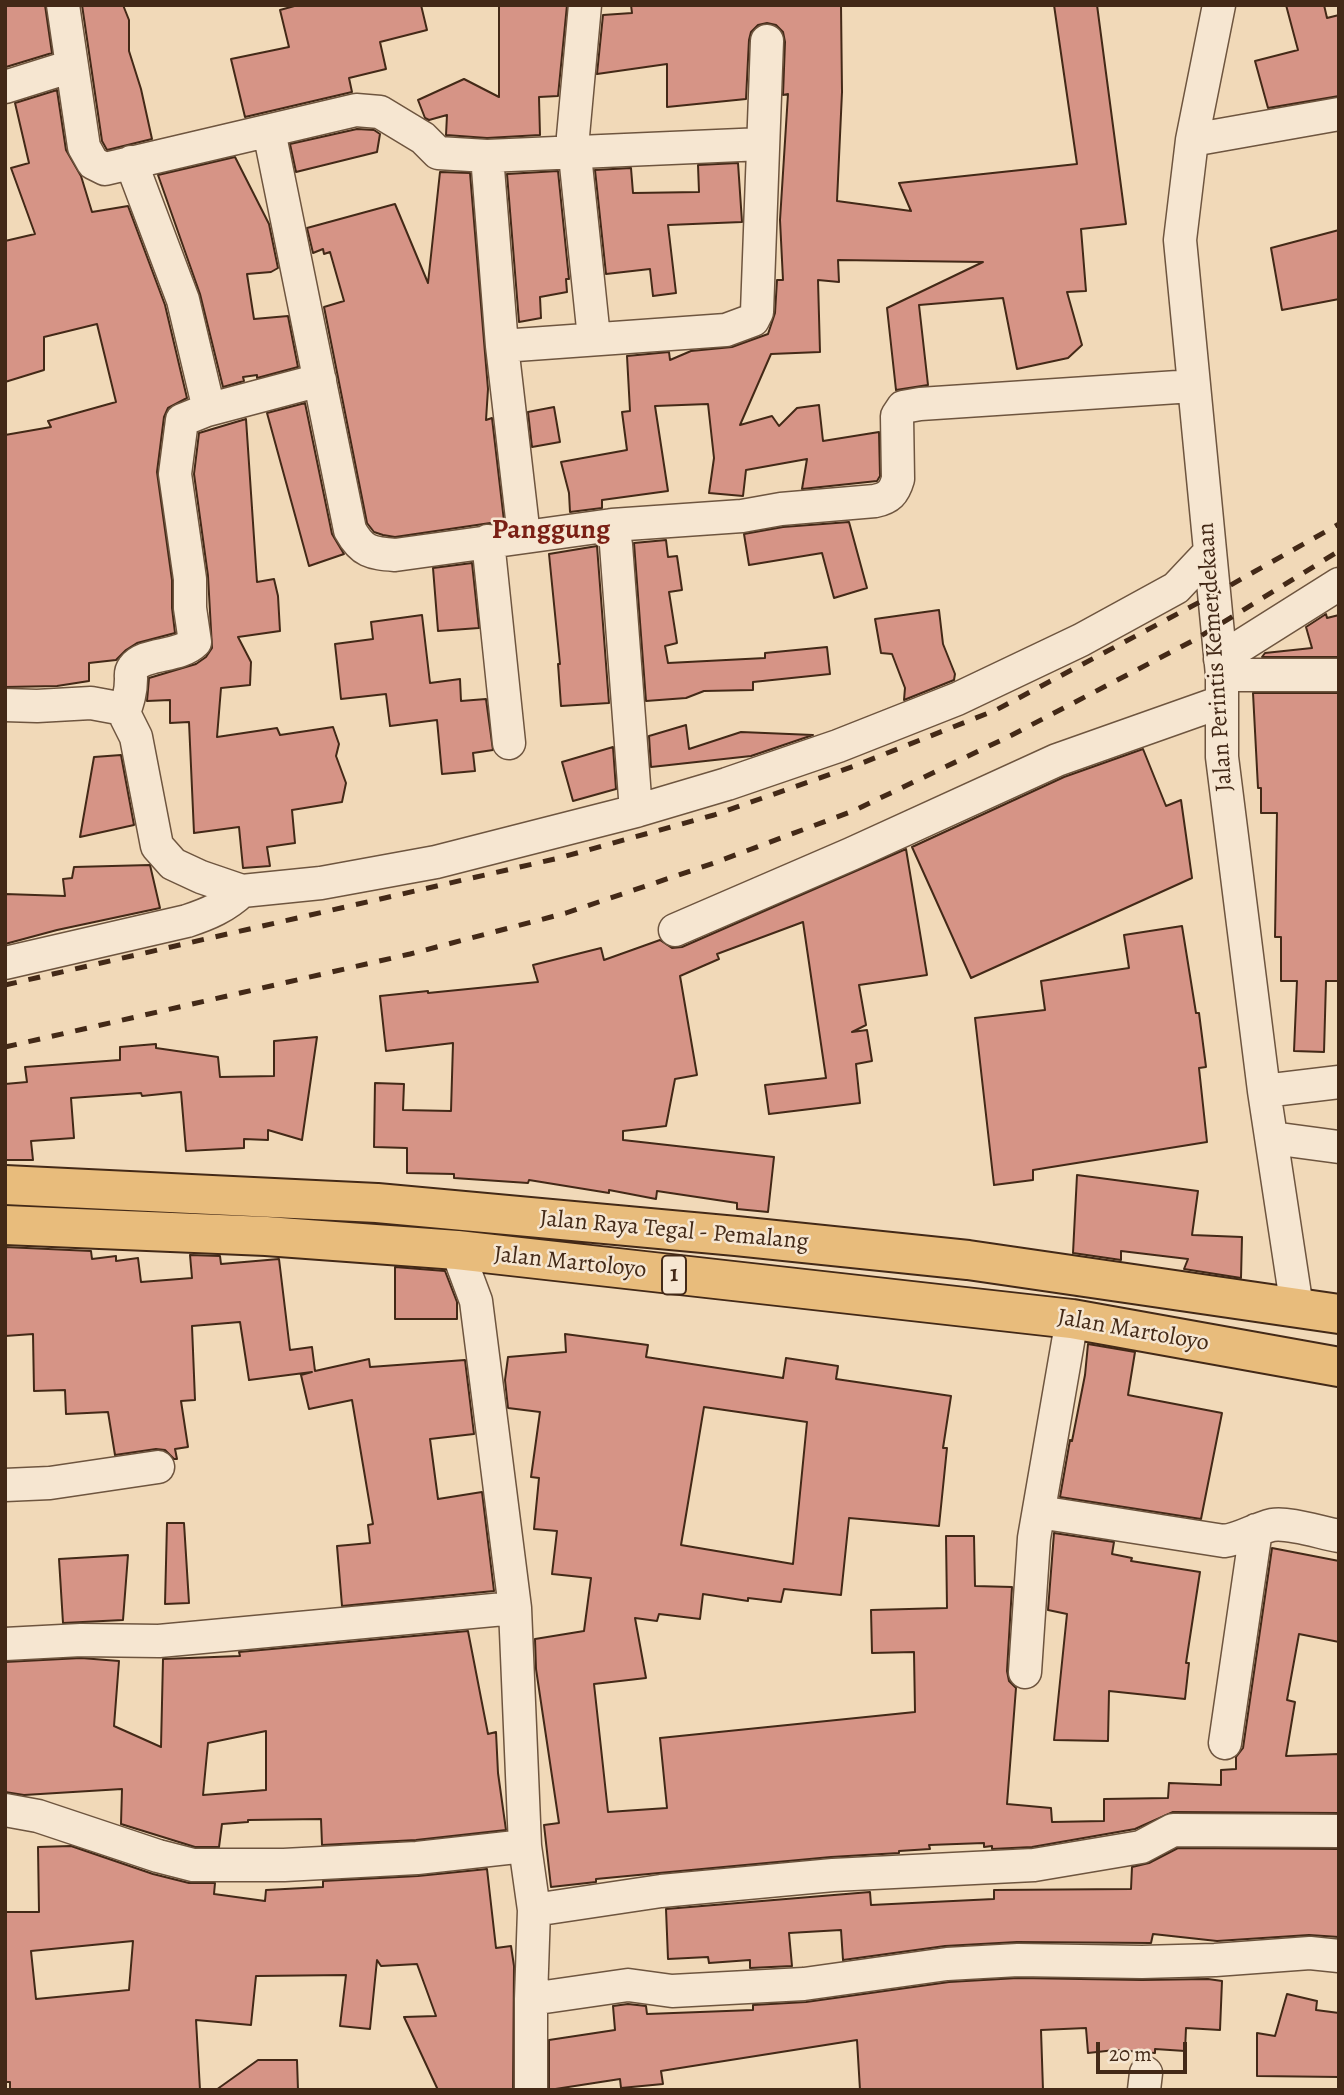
<!DOCTYPE html>
<style>
body{margin:0}
#map{position:relative;width:1344px;height:2095px;overflow:hidden;background:#f1d9b8;font-family:Alegreya,serif}
canvas{display:block}
.frame{position:absolute;inset:0;border:7px solid #432917;pointer-events:none}
.scale{position:absolute;left:1096px;top:2042px;width:91px;height:32px;box-sizing:border-box;border:4px solid #432917;border-top:0;padding-left:9px;font-size:21px;line-height:24px;white-space:nowrap;color:#432917;-webkit-text-stroke:5px #f6e6d1;paint-order:stroke}
</style>
<div id="map">
<canvas width="1344" height="2095"></canvas>
<div class="frame"></div>
<div class="scale">20 m</div>
</div>
<script>
const c = document.querySelector('canvas').getContext('2d');
c.lineJoin = 'round';
function paint(path, color) { c.fillStyle = color; c.fill(path, 'evenodd'); }
function strokePath(path, color, width, dash) { c.strokeStyle = color; c.lineWidth = width; c.lineCap = dash ? 'butt' : 'round'; c.setLineDash(dash || []); c.stroke(path); }
function write(font, color, halo, rows, align = 'center') {
  c.font = font + ' Alegreya,serif'; c.lineWidth = 5; c.setLineDash([]); c.textBaseline = 'middle'; c.strokeStyle = halo; c.fillStyle = color; for (const [text, x, y, turn = 0] of rows) {
    c.save(); c.translate(x, y); c.rotate((+turn || 0) * Math.PI / 180); c.textAlign = isNaN(turn) ? turn : align; if (halo) c.strokeText(text, 0, 0); c.fillText(text, 0, 0); c.restore();
  }
}
const building = new Path2D(`
 M 5,5 L 45,5 L 52,53 L 6,67 Z
 M 82,5 L 123,5 L 129,20 L 129,51 L 141,89 L 152,139 L 107,150 L 102,141 Z
 M 298,5 L 421,5 L 427,30 L 380,42 L 386,69 L 349,78 L 352,92 L 245,117 L 231,59 L 289,47 L 280,10 Z
 M 499,5 L 567,5 L 558,96 L 539,97 L 540,135 L 487,138 L 446,135 L 447,115 L 429,120 L 425,118 L 418,100 L 464,79 L 499,97 Z
 M 631,5 L 841,5 L 842,92 L 837,201 L 911,211 L 899,183 L 1077,164 L 1054,5 L 1097,5 L 1126,224 L 1081,229 L 1086,291 L 1067,292 L 1082,345 L 1068,358 L 1017,369 L 1003,298 L 919,305 L 928,385 L 896,390 L 887,308 L 983,262 L 838,260 L 839,282 L 818,280 L 820,352 L 771,354 L 740,425 L 772,416 L 779,426 L 797,408 L 819,405 L 823,441 L 879,432 L 880,476 L 877,481 L 802,489 L 807,459 L 746,470 L 743,496 L 709,493 L 714,458 L 708,404 L 655,406 L 668,491 L 602,500 L 602,508 L 570,512 L 569,493 L 561,462 L 627,450 L 622,412 L 630,411 L 627,356 L 669,352 L 670,360 L 691,351 L 732,347 L 768,334 L 775,313 L 777,280 L 783,280 L 780,220 L 788,94 L 783,95 L 785,42 L 783,32 L 776,25 L 767,23 L 758,25 L 751,32 L 749,40 L 746,99 L 667,107 L 667,64 L 597,74 L 603,15 L 632,13 Z
 M 1286,5 L 1324,5 L 1327,18 L 1339,15 L 1339,96 L 1268,108 L 1255,61 L 1298,50 Z
 M 57,90 L 66,150 L 81,176 L 92,212 L 128,206 L 165,305 L 187,398 L 168,408 L 164,417 L 157,472 L 172,580 L 172,608 L 175,633 L 137,643 L 126,650 L 116,660 L 89,663 L 89,681 L 57,686 L 5,687 L 5,435 L 51,427 L 48,421 L 116,402 L 97,324 L 44,337 L 44,370 L 5,382 L 5,241 L 35,234 L 11,168 L 29,163 L 15,103 Z
 M 357,129 L 374,130 L 380,134 L 377,152 L 296,172 L 290,144 Z
 M 235,157 L 269,224 L 278,268 L 271,272 L 247,274 L 254,319 L 288,316 L 298,367 L 257,378 L 257,375 L 243,377 L 244,381 L 223,387 L 200,294 L 158,175 Z
 M 738,163 L 742,222 L 668,225 L 676,293 L 653,296 L 650,269 L 606,274 L 595,170 L 631,168 L 633,193 L 699,192 L 698,165 Z
 M 558,171 L 569,279 L 566,279 L 567,292 L 540,297 L 541,318 L 519,322 L 507,174 Z
 M 440,172 L 470,173 L 488,389 L 486,420 L 492,418 L 504,521 L 395,537 L 383,535 L 374,532 L 367,523 L 324,307 L 344,301 L 330,252 L 324,254 L 323,249 L 313,253 L 307,228 L 395,204 L 428,283 Z
 M 1339,230 L 1339,299 L 1282,310 L 1271,248 Z
 M 305,403 L 332,534 L 344,554 L 309,566 L 267,413 Z
 M 554,407 L 560,442 L 532,447 L 528,412 Z
 M 246,419 L 257,582 L 274,579 L 278,596 L 280,631 L 238,637 L 251,662 L 250,685 L 221,688 L 217,737 L 277,728 L 280,735 L 333,727 L 339,744 L 336,756 L 346,783 L 342,802 L 292,810 L 295,843 L 267,847 L 270,866 L 243,868 L 239,827 L 194,833 L 189,722 L 170,723 L 170,700 L 147,701 L 149,678 L 196,664 L 206,657 L 212,648 L 208,576 L 194,474 L 199,433 Z
 M 849,522 L 867,588 L 834,598 L 822,553 L 749,565 L 744,534 L 783,527 Z
 M 666,540 L 668,557 L 677,556 L 682,590 L 669,592 L 677,643 L 665,646 L 668,663 L 765,658 L 765,653 L 827,647 L 830,674 L 753,682 L 753,690 L 704,691 L 686,698 L 646,701 L 634,543 Z
 M 597,546 L 609,703 L 561,706 L 558,664 L 560,664 L 549,554 Z
 M 472,563 L 479,628 L 438,631 L 433,568 Z
 M 939,610 L 943,644 L 955,674 L 954,680 L 904,700 L 905,688 L 892,654 L 881,653 L 875,619 Z
 M 1326,614 L 1327,618 L 1339,615 L 1339,657 L 1262,657 L 1265,653 L 1312,648 L 1306,627 Z
 M 422,615 L 430,683 L 460,679 L 461,701 L 486,699 L 493,750 L 473,753 L 475,771 L 442,774 L 437,720 L 390,726 L 386,694 L 341,699 L 335,644 L 373,639 L 371,622 Z
 M 1253,693 L 1339,693 L 1339,981 L 1326,981 L 1324,1052 L 1294,1051 L 1297,981 L 1281,981 L 1281,937 L 1275,937 L 1277,813 L 1261,813 L 1261,788 L 1258,788 Z
 M 686,725 L 689,749 L 741,732 L 813,735 L 751,756 L 651,767 L 649,736 Z
 M 613,747 L 616,789 L 573,801 L 562,762 Z
 M 1143,749 L 1166,806 L 1181,800 L 1192,878 L 971,978 L 912,847 L 1064,777 Z
 M 121,755 L 134,825 L 80,837 L 94,757 Z
 M 906,849 L 927,975 L 859,985 L 866,1025 L 852,1032 L 867,1030 L 872,1061 L 856,1064 L 860,1103 L 769,1114 L 765,1085 L 826,1078 L 803,922 L 717,954 L 719,959 L 680,976 L 697,1075 L 675,1079 L 666,1126 L 623,1131 L 623,1140 L 774,1157 L 768,1212 L 737,1209 L 737,1203 L 657,1191 L 656,1199 L 609,1190 L 609,1193 L 529,1180 L 528,1183 L 454,1178 L 454,1174 L 407,1173 L 407,1148 L 374,1147 L 375,1083 L 404,1084 L 403,1110 L 451,1111 L 453,1043 L 386,1051 L 380,996 L 428,991 L 428,993 L 538,982 L 533,965 L 601,948 L 604,960 L 660,940 L 672,948 L 682,947 Z
 M 150,865 L 160,908 L 57,930 L 5,944 L 5,894 L 65,896 L 63,879 L 72,878 L 74,867 Z
 M 1182,926 L 1196,1013 L 1199,1013 L 1206,1067 L 1199,1068 L 1207,1142 L 1033,1170 L 1033,1180 L 994,1185 L 975,1018 L 1045,1010 L 1041,981 L 1129,968 L 1124,935 Z
 M 317,1037 L 302,1140 L 268,1130 L 268,1140 L 244,1139 L 244,1148 L 186,1151 L 181,1092 L 142,1096 L 141,1093 L 71,1098 L 74,1138 L 31,1141 L 33,1160 L 5,1160 L 5,1084 L 27,1082 L 25,1067 L 120,1060 L 120,1047 L 156,1044 L 156,1048 L 218,1057 L 220,1077 L 274,1076 L 274,1041 Z
 M 1077,1175 L 1198,1191 L 1192,1235 L 1242,1237 L 1241,1278 L 1184,1269 L 1188,1259 L 1121,1251 L 1121,1260 L 1073,1253 Z
 M 5,1247 L 91,1251 L 92,1259 L 116,1256 L 116,1261 L 138,1258 L 141,1282 L 192,1278 L 190,1255 L 220,1256 L 221,1264 L 279,1259 L 290,1350 L 312,1347 L 315,1371 L 369,1359 L 370,1367 L 465,1360 L 474,1434 L 430,1439 L 438,1499 L 482,1492 L 494,1591 L 342,1606 L 337,1546 L 370,1543 L 368,1525 L 373,1524 L 352,1400 L 309,1409 L 301,1375 L 312,1372 L 249,1380 L 240,1322 L 192,1326 L 195,1400 L 181,1401 L 188,1447 L 175,1449 L 177,1459 L 174,1459 L 165,1450 L 156,1449 L 115,1455 L 108,1412 L 66,1414 L 65,1390 L 34,1391 L 33,1334 L 5,1336 Z
 M 395,1267 L 445,1271 L 457,1302 L 457,1319 L 395,1319 Z
 M 565,1334 L 648,1345 L 646,1357 L 783,1378 L 786,1358 L 838,1366 L 836,1379 L 951,1396 L 943,1448 L 947,1448 L 939,1526 L 849,1518 L 841,1595 L 784,1589 L 781,1602 L 748,1598 L 748,1601 L 703,1594 L 700,1619 L 659,1614 L 657,1621 L 635,1618 L 646,1678 L 594,1684 L 608,1812 L 667,1808 L 660,1738 L 915,1712 L 914,1652 L 872,1653 L 871,1610 L 947,1608 L 946,1536 L 974,1536 L 975,1586 L 1012,1587 L 1007,1671 L 1009,1681 L 1016,1688 L 1007,1804 L 1051,1808 L 1052,1822 L 1104,1821 L 1104,1799 L 1168,1798 L 1169,1783 L 1221,1785 L 1221,1770 L 1236,1769 L 1236,1757 L 1243,1748 L 1272,1548 L 1339,1561 L 1339,1642 L 1299,1634 L 1287,1700 L 1295,1702 L 1286,1756 L 1339,1754 L 1339,1813 L 1173,1812 L 1135,1829 L 1032,1847 L 992,1849 L 992,1846 L 984,1847 L 984,1843 L 929,1845 L 930,1849 L 899,1851 L 899,1853 L 831,1857 L 659,1873 L 596,1879 L 596,1882 L 551,1887 L 544,1825 L 559,1823 L 536,1669 L 535,1639 L 584,1631 L 591,1578 L 552,1574 L 557,1531 L 534,1529 L 539,1478 L 531,1477 L 540,1412 L 508,1408 L 505,1380 L 508,1357 L 566,1352 ZM 704,1407 L 807,1422 L 793,1564 L 681,1545 Z
 M 1088,1344 L 1135,1352 L 1128,1395 L 1222,1413 L 1201,1519 L 1060,1497 L 1070,1440 L 1072,1441 L 1085,1375 Z
 M 167,1523 L 184,1523 L 189,1603 L 165,1604 Z
 M 1054,1533 L 1114,1542 L 1112,1554 L 1132,1558 L 1131,1561 L 1200,1572 L 1186,1663 L 1189,1663 L 1185,1699 L 1109,1691 L 1108,1741 L 1054,1740 L 1067,1614 L 1048,1610 Z
 M 128,1555 L 123,1620 L 63,1623 L 59,1559 Z
 M 468,1631 L 488,1734 L 496,1732 L 498,1773 L 506,1830 L 416,1840 L 322,1845 L 321,1819 L 248,1820 L 248,1822 L 222,1824 L 219,1847 L 195,1847 L 121,1824 L 122,1789 L 24,1795 L 5,1792 L 5,1662 L 81,1658 L 119,1661 L 114,1726 L 161,1747 L 163,1659 L 240,1656 L 239,1652 ZM 266,1731 L 266,1790 L 203,1795 L 208,1743 Z
 M 71,1846 L 153,1874 L 189,1883 L 215,1883 L 214,1894 L 265,1901 L 266,1890 L 323,1887 L 323,1881 L 418,1876 L 487,1869 L 496,1948 L 511,1946 L 514,1966 L 513,2090 L 438,2090 L 404,2017 L 436,2016 L 417,1964 L 381,1966 L 377,1960 L 370,2029 L 340,2026 L 346,1975 L 256,1976 L 251,2025 L 196,2020 L 200,2090 L 10,2090 L 10,2082 L 5,2082 L 5,1912 L 39,1912 L 38,1847 ZM 133,1941 L 129,1990 L 36,1999 L 31,1951 Z
 M 1178,1848 L 1339,1849 L 1339,1937 L 1309,1935 L 1217,1941 L 1153,1934 L 1151,1943 L 1017,1942 L 945,1946 L 843,1960 L 841,1930 L 789,1933 L 792,1966 L 750,1968 L 750,1960 L 709,1963 L 708,1957 L 668,1959 L 666,1909 L 870,1892 L 871,1905 L 994,1899 L 994,1890 L 1131,1889 L 1132,1867 L 1149,1863 Z
 M 1018,1978 L 1142,1980 L 1208,1979 L 1222,1981 L 1220,2030 L 1186,2028 L 1185,2051 L 1155,2049 L 1155,2053 L 1115,2050 L 1088,2053 L 1086,2028 L 1041,2030 L 1043,2090 L 860,2090 L 857,2040 L 661,2071 L 663,2084 L 621,2088 L 620,2079 L 549,2090 L 549,2040 L 615,2030 L 613,2006 L 628,2004 L 646,2006 L 647,2014 L 753,2010 L 753,2005 L 806,2002 L 949,1982 Z
 M 1287,1994 L 1317,2001 L 1316,2010 L 1339,2013 L 1339,2077 L 1257,2076 L 1257,2033 L 1275,2036 Z
 M 258,2060 L 297,2060 L 298,2090 L 216,2090 Z`);
const street = new Path2D(`
 M 63,5 L 84,147 L 93,163 L 105,169 L 356,110 L 380,112 L 423,138 L 438,153 L 487,156 L 763,144
 M 585,5 L 573,136 L 594,338
 M 1219,5 L 1192,140 L 1180,240 L 1222,675 L 1222,757 L 1264,1091 L 1297,1308
 M 5,87 L 72,66
 M 269,131 L 350,530 C 362,552 371,553 395,555 L 612,525 L 742,516 L 781,509 L 875,501 C 889,498 894,493 898,479 L 897,416 L 903,407 L 920,404 L 1193,386
 M 1192,140 L 1339,114
 M 487,156 L 502,346 L 524,536
 M 502,346 L 726,330 L 753,320 L 757,312 L 767,41
 M 207,410 L 320,380
 M 612,525 L 616,545 L 636,811
 M 488,541 L 509,743
 M 1220,659 L 1339,584
 M 1222,675 L 1339,675
 M 5,705 L 37,706 L 91,703 L 118,708 L 124,713 L 136,737 L 157,846 L 173,864 L 201,877 L 242,891 L 321,883 L 436,862 L 636,811 L 727,784 L 838,746 L 957,699 L 1081,640 L 1176,588 L 1209,553
 M 124,713 C 128,701 131,692 131,679 C 131,675 130,672 133,668 C 144,652 179,658 195,642 L 190,608 L 190,579 L 175,474 L 182,420 L 207,410 L 207,401 L 183,300 L 131,162
 M 675,930 L 851,854 L 1057,760 L 1221,702
 M 5,963 L 187,921 C 208,914 225,907 242,891
 M 1264,1091 L 1339,1082
 M 1272,1138 L 1339,1147
 M 457,1250 L 476,1301 L 515,1608 L 525,1846 L 534,1910 L 531,1999 L 531,2090
 M 5,1485 L 50,1483 L 158,1467
 M 1039,1512 L 1224,1541 C 1241,1539 1255,1529 1272,1525 C 1289,1522 1321,1533 1339,1536
 M 5,1644 L 81,1640 L 159,1641 L 515,1608
 M 1025,1672 L 1034,1538 L 1072,1319
 M 1225,1743 L 1256,1530
 M 5,1810 L 38,1816 L 158,1856 L 193,1865 L 284,1865 L 417,1858 L 525,1846
 M 534,1910 L 661,1891 L 833,1875 L 1034,1865 L 1141,1847 L 1173,1830 L 1339,1831
 M 531,1999 L 628,1985 L 672,1991 L 804,1984 L 947,1964 L 1018,1960 L 1142,1962 L 1215,1960 L 1310,1953 L 1339,1956
 M 1144,2090 L 1146,2073`);
const highway = new Path2D(`
 M 5,1185 L 377,1203 L 736,1236 L 968,1260 L 1339,1314
 M 5,1225 L 266,1236 L 457,1250 L 1072,1319 L 1339,1367`);
const rail = new Path2D(`
 M 5,985 L 559,858 L 714,815 L 857,765 L 996,710 L 1213,595 L 1339,524
 M 5,1047 L 410,954 L 566,913 L 714,863 L 853,811 L 1010,736 L 1196,639 L 1339,551`);
const shields = [
 [674,1275,24]
];
const shieldNames = [
 ["1",674,1275]
];
const streetNames = [
 ["Jalan Perintis Kemerdekaan",1216,657,-94],
 ["Jalan Raya Tegal - Pemalang",674,1231,5],
 ["Jalan Martoloyo",570,1263,6],
 ["Jalan Martoloyo",1133,1331,10]
];
const quarterNames = [
 ["Panggung",551,531]
];
paint(building, '#d69486');
strokePath(building, '#432917', 2);
strokePath(street, '#6e553f', 35);
strokePath(highway, '#432917', 42);
strokePath(street, '#f6e6d1', 32);
strokePath(highway, '#e8bc7c', 38);
strokePath(rail, '#432917', 5, [12, 12]);
for (const [x, y, w] of shields) { const box = new Path2D(); box.roundRect(x - w / 2, y - 19.5, w, 39, 5); c.fillStyle = '#f6e6d1'; c.fill(box); strokePath(box, '#432917', 2); }
write('bold 23px', '#432917', null, shieldNames);
write('24px', '#432917', '#f6e6d1', streetNames);
write('bold 28px', '#7a1f14', '#f6e6d1', quarterNames);
</script>
